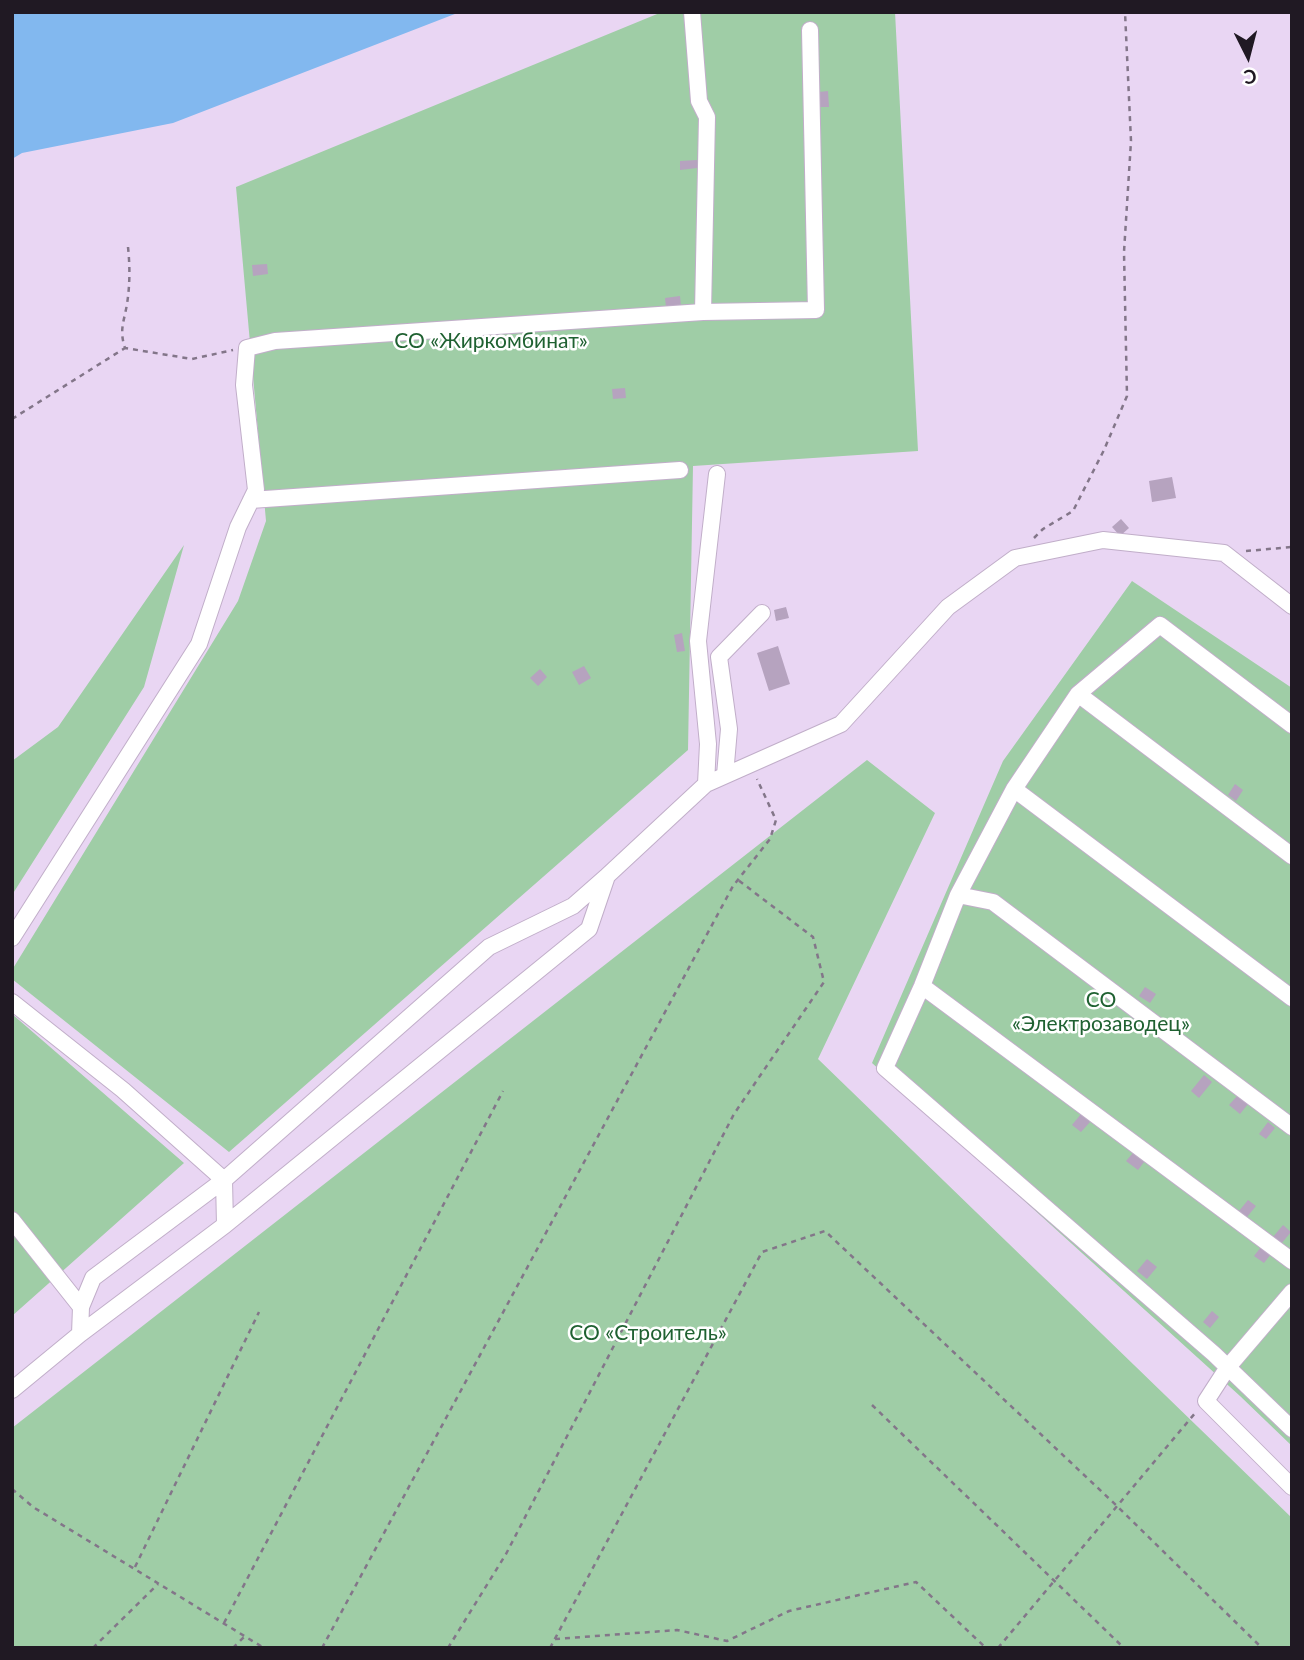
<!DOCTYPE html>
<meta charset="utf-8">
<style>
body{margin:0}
#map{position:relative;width:1304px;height:1660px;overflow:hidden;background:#e9d6f3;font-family:Lato,sans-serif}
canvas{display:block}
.frame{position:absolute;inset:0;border:14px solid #201923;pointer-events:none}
.north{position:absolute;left:1213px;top:21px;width:70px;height:70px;-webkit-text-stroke:5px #fff;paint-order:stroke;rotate:174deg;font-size:19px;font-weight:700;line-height:28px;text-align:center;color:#201923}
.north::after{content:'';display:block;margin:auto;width:24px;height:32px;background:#201923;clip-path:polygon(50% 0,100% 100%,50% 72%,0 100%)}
</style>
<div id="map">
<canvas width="1304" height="1660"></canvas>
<div class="frame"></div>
<div class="north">С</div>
</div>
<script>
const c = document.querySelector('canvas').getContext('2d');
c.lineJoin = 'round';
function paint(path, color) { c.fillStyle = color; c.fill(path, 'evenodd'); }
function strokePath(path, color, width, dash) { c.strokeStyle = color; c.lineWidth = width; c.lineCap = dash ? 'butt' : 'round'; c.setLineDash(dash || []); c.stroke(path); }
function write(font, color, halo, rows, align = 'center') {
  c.font = font + ' Lato,sans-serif'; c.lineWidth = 5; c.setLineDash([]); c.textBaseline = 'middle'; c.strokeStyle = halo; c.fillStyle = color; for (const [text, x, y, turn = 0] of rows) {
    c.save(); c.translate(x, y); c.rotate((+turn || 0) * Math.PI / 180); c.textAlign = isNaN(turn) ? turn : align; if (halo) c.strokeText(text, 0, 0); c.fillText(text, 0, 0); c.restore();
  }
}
const green = new Path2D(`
 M 662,12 L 895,12 L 918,451 L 693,466 L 688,750 L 229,1152 L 12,979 L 12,970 L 238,601 L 266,521 L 236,187 Z
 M 184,545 L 144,687 L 12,895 L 12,761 L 58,727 Z
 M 1132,581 L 1292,688 L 1292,1446 L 1240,1396 L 872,1063 L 1003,761 Z
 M 867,760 L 935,813 L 818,1059 L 1292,1518 L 1292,1648 L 12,1648 L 12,1428 Z
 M 12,1014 L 184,1163 L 12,1316 Z`);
const water = new Path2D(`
 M 12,12 L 460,12 L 173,123 L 22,153 L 12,159 Z`);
const building = new Path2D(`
 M 828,91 L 829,107 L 820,107 L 819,92 Z
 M 697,160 L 697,168 L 680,170 L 680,161 Z
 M 267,264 L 268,274 L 253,276 L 252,265 Z
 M 680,296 L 681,306 L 666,307 L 665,298 Z
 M 625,388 L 626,398 L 613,399 L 612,389 Z
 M 1172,477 L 1176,498 L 1152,502 L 1149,481 Z
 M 1121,519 L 1129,528 L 1120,536 L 1112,527 Z
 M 786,607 L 789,618 L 776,621 L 774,610 Z
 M 682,633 L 685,651 L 677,652 L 674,635 Z
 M 778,646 L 790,684 L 769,691 L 757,653 Z
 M 584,666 L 591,678 L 579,685 L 572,672 Z
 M 540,669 L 547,677 L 538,686 L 530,678 Z
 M 1235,784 L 1243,790 L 1236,801 L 1228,795 Z
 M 1145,987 L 1156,994 L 1150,1003 L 1139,996 Z
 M 1204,1075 L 1212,1082 L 1199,1098 L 1191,1091 Z
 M 1238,1095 L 1248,1104 L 1240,1114 L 1229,1105 Z
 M 1081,1114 L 1090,1122 L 1081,1132 L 1072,1125 Z
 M 1268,1122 L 1275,1128 L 1266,1139 L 1259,1134 Z
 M 1133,1153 L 1144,1162 L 1138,1170 L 1126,1161 Z
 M 1248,1200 L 1256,1206 L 1247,1217 L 1239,1211 Z
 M 1283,1225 L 1291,1232 L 1281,1244 L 1273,1237 Z
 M 1261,1247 L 1271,1254 L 1264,1263 L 1254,1256 Z
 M 1147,1259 L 1157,1267 L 1147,1279 L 1137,1271 Z
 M 1212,1311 L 1219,1317 L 1210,1328 L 1203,1322 Z`);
const path = new Path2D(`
 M 128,247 C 130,266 130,285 127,304 C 124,322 119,330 125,348 L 192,359 L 233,350
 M 12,419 L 125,348
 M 1034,538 L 1043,529 L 1073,511 L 1104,450 L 1127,396 L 1124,252 L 1131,141 L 1125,12
 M 1246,551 L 1292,547
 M 872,1405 L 1124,1648
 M 12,1489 L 33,1507 L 264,1648
 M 135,1567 L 259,1312
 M 224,1623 L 503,1091
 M 555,1639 L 677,1630 L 727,1641 L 789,1611 L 916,1582 L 986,1648
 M 93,1648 L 158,1584
 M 233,1648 L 245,1636
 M 322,1648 L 733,886 L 770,839 L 776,820 L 757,779
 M 448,1648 L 506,1554 L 734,1114 L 824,982 L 813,937 L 738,880
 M 550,1648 L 762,1252 L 825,1231 L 1117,1506 L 1262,1648
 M 998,1648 L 1196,1412`);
const minor = new Path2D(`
 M 692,12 L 699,101 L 707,117 L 703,312
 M 251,500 L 680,470
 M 1078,694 L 1292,856
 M 1292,725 L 1160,625 L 1078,694 L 1014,789 L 958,895 L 922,986 L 885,1068 L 1214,1354 L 1292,1429
 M 725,775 L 729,729 L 719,657 L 762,613
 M 706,784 L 708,744 L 698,641 L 717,474
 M 1014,789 L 1292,998
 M 958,895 L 993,902 L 1292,1127
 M 12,938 L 199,644 L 238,527 L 256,490 L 244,385 L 247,348 L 275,341 L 703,312 L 816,310 L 810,30
 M 922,986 L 1292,1261
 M 12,1002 L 123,1090 L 224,1180 L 225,1225
 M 12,1220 L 81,1307
 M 1292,1292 L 1228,1367 L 1206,1401 L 1292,1487
 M 80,1334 L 81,1307 L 93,1278 L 224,1180 L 489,947 L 573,906 L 606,877
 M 12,1390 L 80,1334 L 225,1225 L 589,929 L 607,876 L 706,784 L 841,724 L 948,607 L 1015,558 L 1103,540 L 1224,553 L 1292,606`);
const parkNames = [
 ["СО «Жиркомбинат»",491,341],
 ["СО",1101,1000],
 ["«Электрозаводец»",1101,1024],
 ["СО «Строитель»",648,1333]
];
paint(green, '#9fcda6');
paint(water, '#82b8ef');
paint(building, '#b6a3bf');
strokePath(minor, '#c1aec9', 18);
strokePath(path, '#837689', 2.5, [5, 5]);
strokePath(minor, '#fff', 16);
write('21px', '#1f6131', '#fff', parkNames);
</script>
